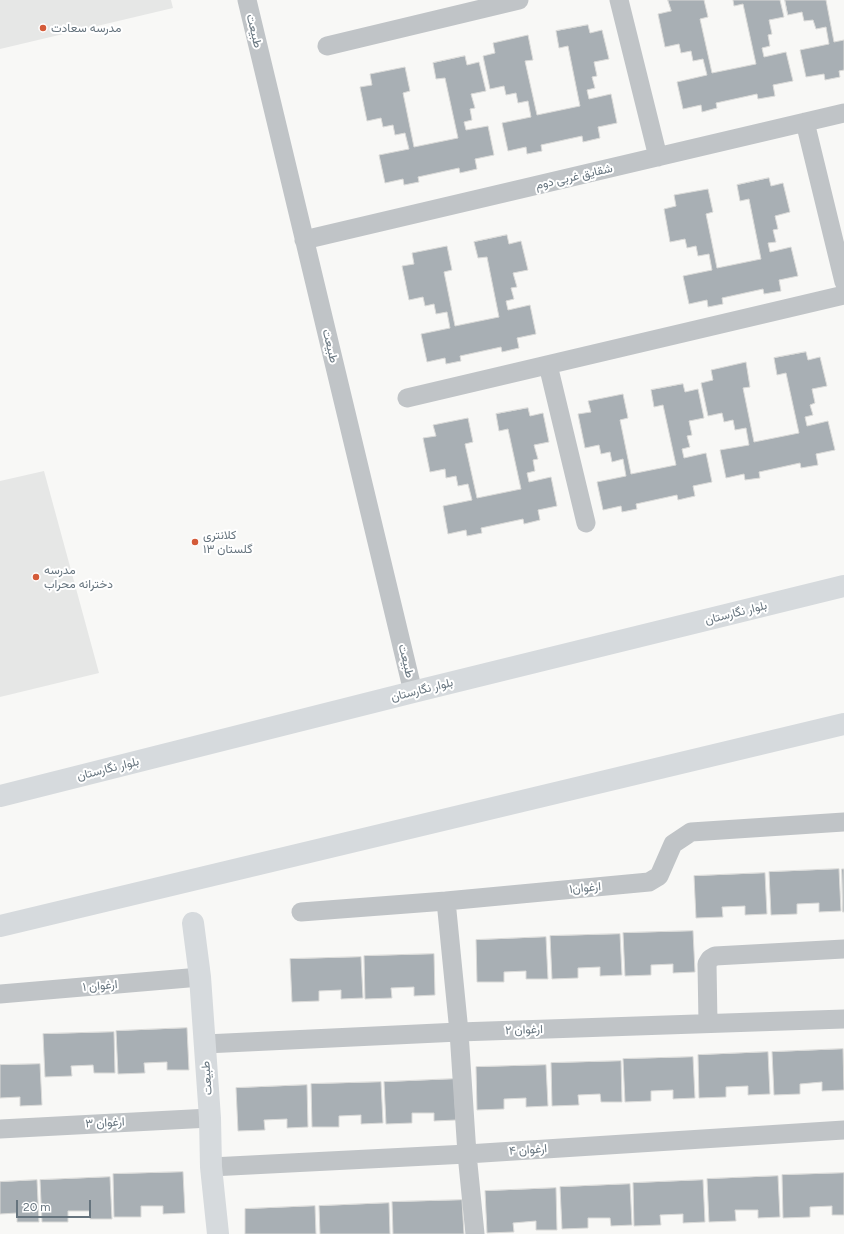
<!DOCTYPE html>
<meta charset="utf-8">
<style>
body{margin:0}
#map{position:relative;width:844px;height:1234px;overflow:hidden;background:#f8f8f6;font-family:Figtree,sans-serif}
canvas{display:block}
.scale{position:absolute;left:16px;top:1200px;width:75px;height:18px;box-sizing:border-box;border:2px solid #66747e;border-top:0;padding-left:5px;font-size:12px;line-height:14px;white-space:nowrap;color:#66747e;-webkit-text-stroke:3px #fff;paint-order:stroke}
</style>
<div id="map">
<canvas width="844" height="1234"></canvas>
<div class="scale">20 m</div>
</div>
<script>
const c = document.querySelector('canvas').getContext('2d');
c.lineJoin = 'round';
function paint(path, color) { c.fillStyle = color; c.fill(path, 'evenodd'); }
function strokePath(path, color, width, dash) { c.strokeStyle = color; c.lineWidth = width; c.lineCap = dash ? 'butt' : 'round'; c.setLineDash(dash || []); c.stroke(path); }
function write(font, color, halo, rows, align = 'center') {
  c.font = font + ' Figtree,Vazirmatn,sans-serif'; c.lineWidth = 4; c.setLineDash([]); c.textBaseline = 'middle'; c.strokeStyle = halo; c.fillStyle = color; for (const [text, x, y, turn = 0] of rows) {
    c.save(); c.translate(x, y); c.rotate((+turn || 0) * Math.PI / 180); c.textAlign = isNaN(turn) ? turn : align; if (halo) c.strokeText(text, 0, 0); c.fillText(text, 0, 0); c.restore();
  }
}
const built = new Path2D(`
 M 0,0 L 171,0 L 173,8 L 0,49 Z
 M 44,471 L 99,673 L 0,697 L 0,481 Z`);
const building = new Path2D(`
 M 668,0 L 704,0 L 708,17 L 700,19 L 712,73 L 756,64 L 743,4 L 734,6 L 733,0 L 780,0 L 784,17 L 769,20 L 772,34 L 768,35 L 770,46 L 762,48 L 764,57 L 786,52 L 793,81 L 773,85 L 775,96 L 758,99 L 757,94 L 716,103 L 717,108 L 702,112 L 701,105 L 683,109 L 677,82 L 707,75 L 703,59 L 693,61 L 691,51 L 681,53 L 679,44 L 665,47 L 658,14 L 671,11 Z
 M 785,0 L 826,0 L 834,42 L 844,40 L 844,70 L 839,71 L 840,77 L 825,80 L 824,74 L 806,77 L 800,50 L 829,44 L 826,27 L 816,29 L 813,20 L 804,21 L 802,12 L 788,15 Z
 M 588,25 L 590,33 L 602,30 L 609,59 L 594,62 L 597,76 L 592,77 L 595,88 L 587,90 L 589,99 L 611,94 L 617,123 L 598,127 L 600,138 L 583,142 L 582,136 L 541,145 L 542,151 L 527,154 L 526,147 L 508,151 L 502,123 L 531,117 L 528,101 L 518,103 L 516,93 L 506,95 L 504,86 L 490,89 L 483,56 L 495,53 L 493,43 L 528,35 L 533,60 L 525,61 L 537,115 L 580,106 L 568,46 L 559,48 L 556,31 Z
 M 465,56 L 467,65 L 479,62 L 486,91 L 471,94 L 475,108 L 470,109 L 472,120 L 464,122 L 466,130 L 488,126 L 494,155 L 475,159 L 477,169 L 460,173 L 459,168 L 418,177 L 419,182 L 404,185 L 403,179 L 385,183 L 379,155 L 409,149 L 405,133 L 395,135 L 393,125 L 383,127 L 381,118 L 367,121 L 360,87 L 372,85 L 370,74 L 405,67 L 410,91 L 403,93 L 414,147 L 458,138 L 445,78 L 436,79 L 433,63 Z
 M 769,178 L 771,186 L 783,183 L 790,212 L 775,216 L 778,229 L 773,230 L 776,242 L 768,243 L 770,252 L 791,247 L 798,276 L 779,280 L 781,291 L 764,294 L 763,289 L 722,298 L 723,304 L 708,307 L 707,300 L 689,304 L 683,276 L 712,270 L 709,254 L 698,256 L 696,246 L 687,248 L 685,239 L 670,242 L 664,209 L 676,206 L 674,195 L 708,189 L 713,212 L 706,214 L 717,268 L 761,259 L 749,199 L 740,201 L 737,185 Z
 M 507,235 L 509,244 L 521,241 L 528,270 L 513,273 L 517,287 L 511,288 L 514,299 L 506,301 L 508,310 L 530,305 L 536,334 L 517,338 L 519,348 L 502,352 L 501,347 L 460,356 L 461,361 L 446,364 L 445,358 L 427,362 L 421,334 L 450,328 L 447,312 L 436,314 L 434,304 L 425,306 L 423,297 L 409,300 L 402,266 L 414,264 L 412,253 L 447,246 L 452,270 L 444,272 L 455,326 L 499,317 L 487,257 L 478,258 L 474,242 Z
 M 806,352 L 808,360 L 820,357 L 827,386 L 812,389 L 815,403 L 810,405 L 813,415 L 805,417 L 807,426 L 828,421 L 835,450 L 816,454 L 818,465 L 801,468 L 800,463 L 759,472 L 760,478 L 745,480 L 744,474 L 726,478 L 720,450 L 749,445 L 746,428 L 735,430 L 733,420 L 724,422 L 722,413 L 708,416 L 701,383 L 713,380 L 711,370 L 746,362 L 750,387 L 743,388 L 754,442 L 799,433 L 786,373 L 777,375 L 774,358 Z
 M 683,384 L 685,392 L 698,389 L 704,418 L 689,421 L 692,435 L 687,436 L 690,447 L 682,449 L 684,458 L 706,453 L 712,482 L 693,486 L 695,496 L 678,500 L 677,495 L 636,504 L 637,509 L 622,512 L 621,506 L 603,510 L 597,482 L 626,476 L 623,459 L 612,462 L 610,452 L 601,454 L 599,445 L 585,448 L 578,414 L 591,412 L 588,401 L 623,394 L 628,418 L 620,420 L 631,474 L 676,465 L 663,405 L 654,407 L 651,390 Z
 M 528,408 L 530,416 L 543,413 L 549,442 L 534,445 L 538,459 L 533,460 L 535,471 L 527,473 L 529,482 L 551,477 L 557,506 L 538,510 L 540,520 L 524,524 L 523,519 L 481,528 L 482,533 L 467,536 L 466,530 L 448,534 L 443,506 L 472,500 L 468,484 L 458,486 L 456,476 L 446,478 L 445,469 L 430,472 L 423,438 L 436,436 L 433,425 L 468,418 L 473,442 L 465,444 L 477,498 L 521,489 L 508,429 L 499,431 L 496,414 Z
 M 839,869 L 841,911 L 819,912 L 819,903 L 797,904 L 797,914 L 771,915 L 769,872 Z
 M 842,869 L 844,869 L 844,912 L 843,912 Z
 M 765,873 L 767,914 L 745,915 L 745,906 L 722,907 L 723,917 L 696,918 L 694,876 Z
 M 693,931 L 695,972 L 673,973 L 673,964 L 651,965 L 651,975 L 625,976 L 623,933 Z
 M 620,934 L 622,975 L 600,976 L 600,967 L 578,968 L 578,978 L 552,979 L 550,936 Z
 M 546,937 L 548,979 L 526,979 L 526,971 L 504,972 L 504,982 L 477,982 L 476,940 Z
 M 434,954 L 435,995 L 414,996 L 414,987 L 391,988 L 392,998 L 365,999 L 364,956 Z
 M 361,957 L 363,998 L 341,999 L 341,990 L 319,991 L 319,1001 L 292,1002 L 290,959 Z
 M 187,1028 L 189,1070 L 167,1070 L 167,1062 L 144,1063 L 145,1073 L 118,1074 L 116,1031 Z
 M 114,1032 L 115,1073 L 94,1073 L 93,1065 L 71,1066 L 72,1076 L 45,1077 L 43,1034 Z
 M 843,1049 L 844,1090 L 822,1091 L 822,1082 L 800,1084 L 800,1094 L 774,1095 L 772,1052 Z
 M 768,1052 L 770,1094 L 748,1095 L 748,1086 L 726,1087 L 726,1097 L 699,1098 L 698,1055 Z
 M 693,1057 L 695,1098 L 673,1099 L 673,1090 L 651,1091 L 651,1101 L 625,1102 L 623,1059 Z
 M 621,1061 L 622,1102 L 601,1102 L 600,1094 L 578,1095 L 579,1105 L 552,1106 L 551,1063 Z
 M 40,1064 L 42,1105 L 20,1106 L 20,1097 L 0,1098 L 0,1065 Z
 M 546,1065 L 548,1106 L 526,1107 L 526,1098 L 504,1099 L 504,1109 L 477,1110 L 476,1067 Z
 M 454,1079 L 456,1120 L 434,1121 L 434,1113 L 412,1113 L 412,1123 L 386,1124 L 384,1082 Z
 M 381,1082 L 383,1123 L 361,1124 L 361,1115 L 339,1116 L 339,1127 L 312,1127 L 311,1084 Z
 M 307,1085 L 308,1127 L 287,1128 L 287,1119 L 264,1120 L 265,1130 L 238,1131 L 236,1088 Z
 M 183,1172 L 185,1213 L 163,1214 L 163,1206 L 141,1206 L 141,1217 L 114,1217 L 113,1174 Z
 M 844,1173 L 844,1215 L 832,1215 L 832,1206 L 810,1207 L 810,1217 L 783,1218 L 782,1175 Z
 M 778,1176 L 780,1217 L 758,1218 L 758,1210 L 735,1210 L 736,1221 L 709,1222 L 707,1179 Z
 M 110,1177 L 112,1219 L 90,1219 L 90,1211 L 68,1211 L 68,1222 L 42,1222 L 40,1180 Z
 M 37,1180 L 39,1222 L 17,1222 L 17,1213 L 0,1214 L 0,1182 Z
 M 703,1180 L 705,1222 L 683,1223 L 683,1214 L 660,1215 L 661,1225 L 634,1226 L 633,1183 Z
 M 630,1184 L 632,1225 L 611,1226 L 610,1218 L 588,1218 L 588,1228 L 562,1229 L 560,1187 Z
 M 556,1188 L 557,1230 L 536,1230 L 536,1221 L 513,1223 L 514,1232 L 487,1233 L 485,1191 Z
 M 462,1200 L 464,1234 L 393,1234 L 392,1202 Z
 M 389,1203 L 390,1234 L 320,1234 L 319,1206 Z
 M 315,1206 L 316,1234 L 245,1234 L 245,1209 Z`);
const street = new Path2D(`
 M 247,0 L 413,692
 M 619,0 L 658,157
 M 327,46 L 519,0
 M 805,122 L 844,282
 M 304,240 L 844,113
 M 548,365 L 586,523
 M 407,398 L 844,295
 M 446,901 L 459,1032 L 467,1154 L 475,1234
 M 301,912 L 446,901 L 649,882 L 659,876 L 673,844 L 691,832 L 844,822
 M 0,994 L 200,977
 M 708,1023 L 707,964 L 710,959 L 715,956 L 844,949
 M 205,1044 L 459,1032 L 844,1019
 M 0,1129 L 210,1118
 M 211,1167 L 467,1154 L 844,1130`);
const secondary = new Path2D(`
 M 0,796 L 413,692 L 844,586
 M 193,923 L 200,977 L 210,1118 L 211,1167 L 218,1234
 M 0,926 L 844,724`);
const markers = [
 [43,28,4,"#d45b39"],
 [195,542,4,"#d45b39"],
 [36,577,4,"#d45b39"]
];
const poiNames = [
 ["مدرسه سعادت",51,28],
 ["کلانتری",203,535],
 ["۱۳ گلستان",203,549],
 ["مدرسه",44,570],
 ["دخترانه محراب",44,584]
];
const streetNames = [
 ["طبیعت",254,31,76],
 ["شقایق غربی دوم",574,177,-13],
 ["طبیعت",330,346,76],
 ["بلوار نگارستان",736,613,-14],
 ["طبیعت",406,661,76],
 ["بلوار نگارستان",422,690,-14],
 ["بلوار نگارستان",108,769,-14],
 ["ارغوان۱",585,888,-5],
 ["ارغوان ۱",100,986,-5],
 ["ارغوان ۲",524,1030,-2],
 ["طبیعت",207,1078,-94],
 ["ارغوان ۳",105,1123,-3],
 ["ارغوان ۴",528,1150,-4]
];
paint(built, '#e6e7e6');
paint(building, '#a8afb4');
strokePath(building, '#dadad8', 1);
strokePath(street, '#c0c4c7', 19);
strokePath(secondary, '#d6dadd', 22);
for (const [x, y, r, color] of markers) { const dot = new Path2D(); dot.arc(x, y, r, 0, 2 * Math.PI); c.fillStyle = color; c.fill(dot); strokePath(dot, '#fff', 1.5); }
write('12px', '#66747e', '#fff', poiNames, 'left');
write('12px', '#66747e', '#fff', streetNames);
</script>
